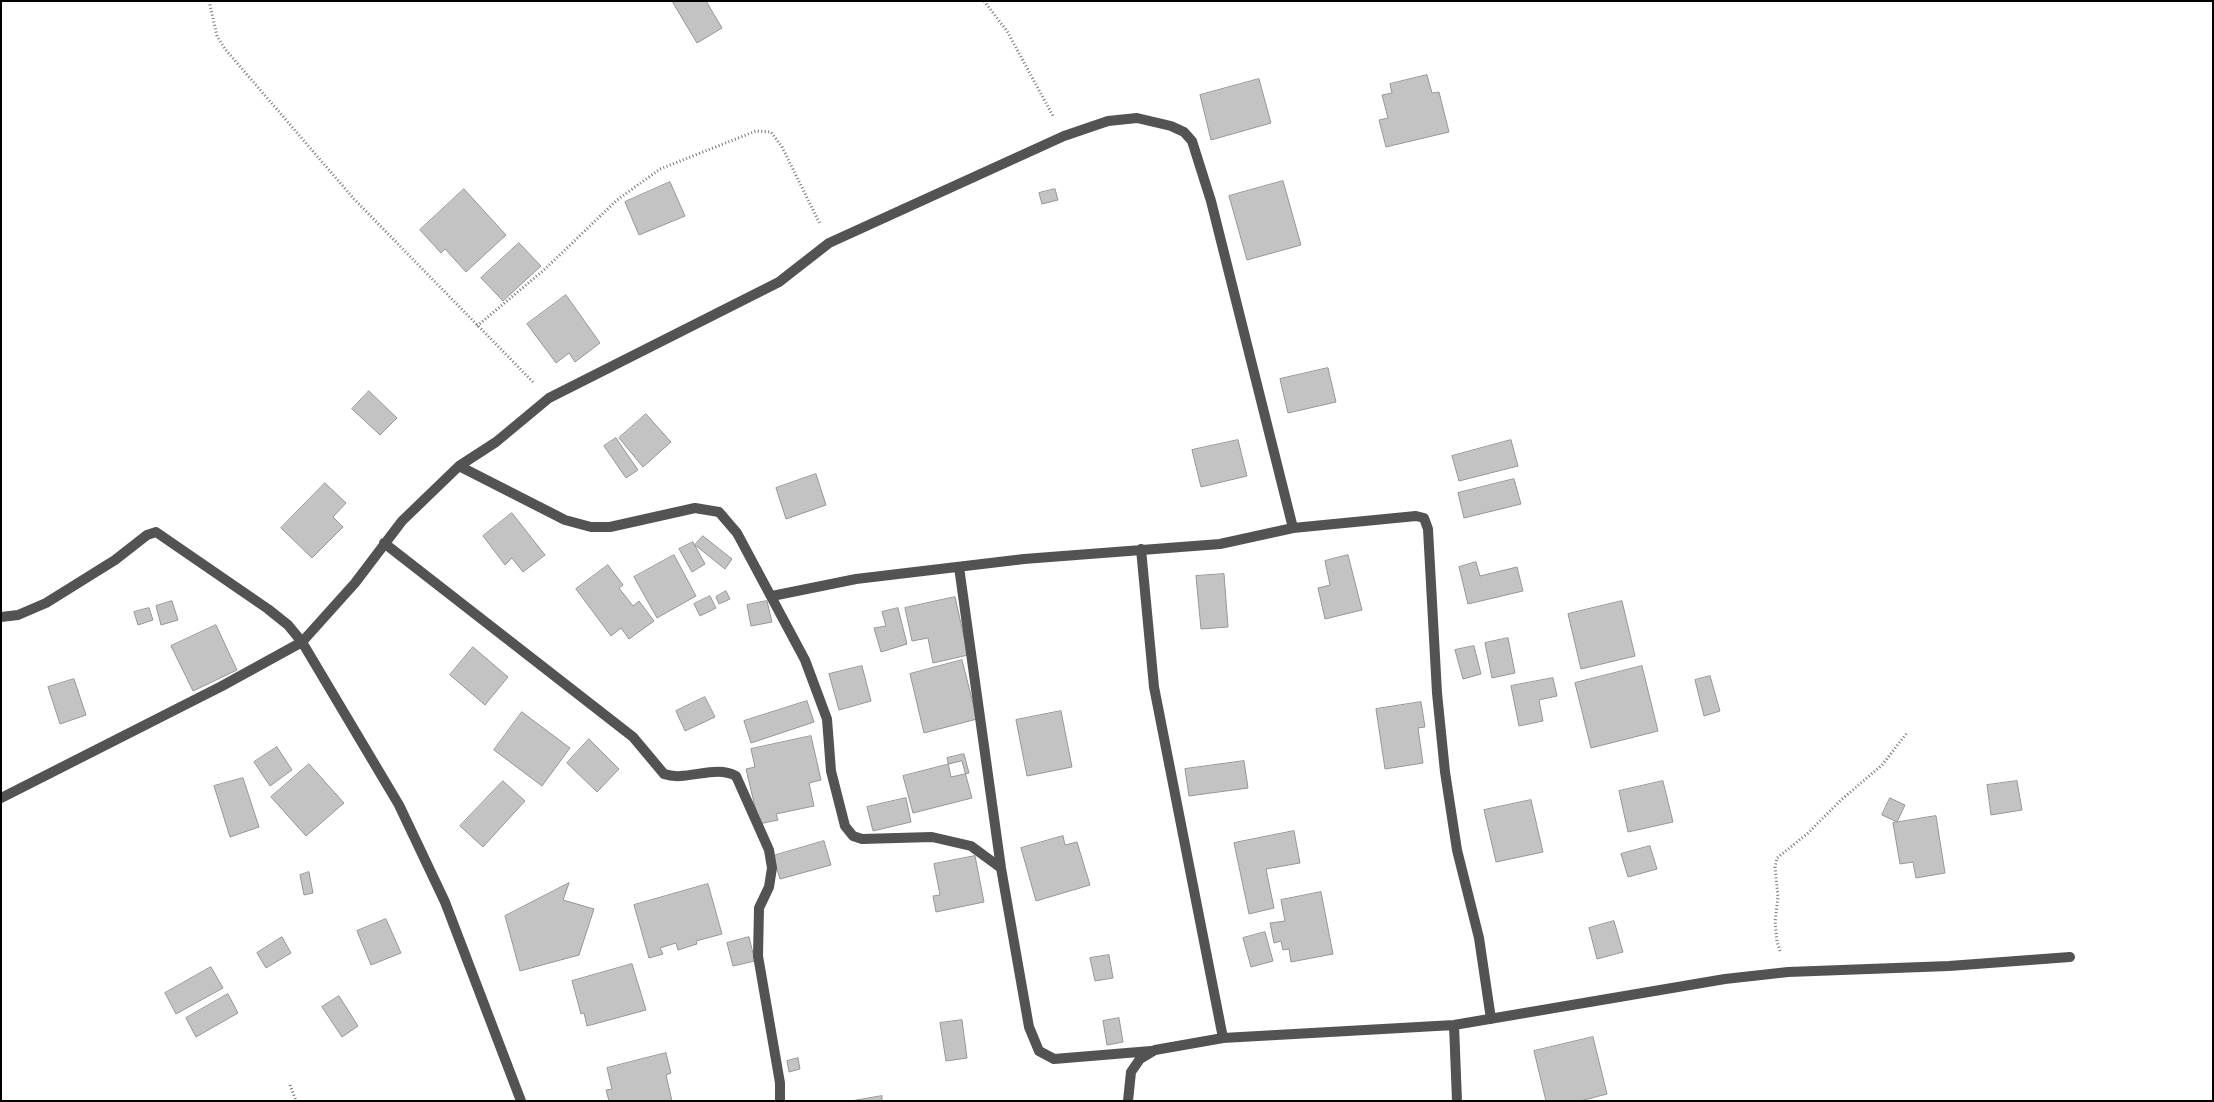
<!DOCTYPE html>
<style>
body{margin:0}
#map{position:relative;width:2214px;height:1102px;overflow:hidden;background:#fff;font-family:"Source Sans 3",sans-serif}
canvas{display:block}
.frame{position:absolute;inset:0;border:2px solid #000;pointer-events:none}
</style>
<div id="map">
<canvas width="2214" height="1102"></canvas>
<div class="frame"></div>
</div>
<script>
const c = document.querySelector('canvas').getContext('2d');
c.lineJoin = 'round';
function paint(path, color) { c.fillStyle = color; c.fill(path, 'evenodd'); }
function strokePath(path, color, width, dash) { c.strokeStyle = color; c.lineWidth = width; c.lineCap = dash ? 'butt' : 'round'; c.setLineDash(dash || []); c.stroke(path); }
const building = new Path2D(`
 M 677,1 L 706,1 L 722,28 L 697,43 L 673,3 Z
 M 1427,75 L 1432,93 L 1439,92 L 1449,132 L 1386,147 L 1379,120 L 1388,118 L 1382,95 L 1392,93 L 1390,84 Z
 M 1259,79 L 1271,123 L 1211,140 L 1200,95 Z
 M 1283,181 L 1301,245 L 1247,260 L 1229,196 Z
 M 670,182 L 685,216 L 639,235 L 625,202 Z
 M 464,189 L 506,235 L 466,272 L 445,249 L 441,253 L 420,230 Z
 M 1055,189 L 1058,200 L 1042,204 L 1039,193 Z
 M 519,243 L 541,266 L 503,301 L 481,278 Z
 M 566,295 L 600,343 L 575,362 L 569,353 L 556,363 L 527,324 Z
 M 1328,368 L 1336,402 L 1288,413 L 1280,379 Z
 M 369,391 L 397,418 L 380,435 L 352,409 Z
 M 646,414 L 671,442 L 643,467 L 619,438 Z
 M 616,438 L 638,470 L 626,478 L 604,446 Z
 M 1238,440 L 1247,476 L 1201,487 L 1192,450 Z
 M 1511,440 L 1518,466 L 1459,481 L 1452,456 Z
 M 816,474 L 826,505 L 786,519 L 776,488 Z
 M 1514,479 L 1521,504 L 1464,518 L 1458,493 Z
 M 325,483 L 346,503 L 333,517 L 343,527 L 312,558 L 281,528 Z
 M 512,513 L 545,555 L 523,572 L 512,558 L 505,565 L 483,536 Z
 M 703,536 L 732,559 L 725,569 L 695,545 Z
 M 693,542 L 705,564 L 692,572 L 679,549 Z
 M 674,555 L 696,596 L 657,618 L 634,577 Z
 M 1348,555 L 1362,610 L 1325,619 L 1318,588 L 1330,585 L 1325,561 Z
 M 1476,562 L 1480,576 L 1517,567 L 1523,591 L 1468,604 L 1459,567 Z
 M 608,565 L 623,585 L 619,588 L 633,606 L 639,601 L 654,621 L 629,639 L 621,628 L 611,636 L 576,589 Z
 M 1224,574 L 1228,627 L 1201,629 L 1196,576 Z
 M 726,591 L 730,599 L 719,604 L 716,597 Z
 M 710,596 L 716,608 L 700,616 L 694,604 Z
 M 955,597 L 968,655 L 933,663 L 928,638 L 912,641 L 905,608 Z
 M 172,601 L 178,620 L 161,625 L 156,606 Z
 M 767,601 L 772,622 L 751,626 L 747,605 Z
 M 1622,601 L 1635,656 L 1581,669 L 1568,614 Z
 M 149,608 L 153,620 L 138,625 L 134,612 Z
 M 898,608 L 907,644 L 881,652 L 874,628 L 886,626 L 882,612 Z
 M 216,625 L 237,670 L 193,691 L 171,646 Z
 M 1508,638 L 1515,673 L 1492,678 L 1485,643 Z
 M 1474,646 L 1481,674 L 1463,679 L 1455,650 Z
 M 473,647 L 508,677 L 485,705 L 450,675 Z
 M 962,660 L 977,719 L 924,733 L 910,674 Z
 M 862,666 L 871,701 L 839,710 L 829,674 Z
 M 1642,666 L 1658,731 L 1591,748 L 1575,683 Z
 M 1710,676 L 1720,711 L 1704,716 L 1695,680 Z
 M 1553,678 L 1557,696 L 1539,700 L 1543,721 L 1519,726 L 1511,686 Z
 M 74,679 L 86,715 L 60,724 L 48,687 Z
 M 705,697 L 715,717 L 685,731 L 676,711 Z
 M 807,701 L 814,722 L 751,743 L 744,721 Z
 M 1421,702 L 1425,727 L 1418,728 L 1423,763 L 1385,769 L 1376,709 Z
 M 1061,711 L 1072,767 L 1027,776 L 1016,720 Z
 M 522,712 L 570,748 L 542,786 L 494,750 Z
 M 811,736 L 821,780 L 809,783 L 814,806 L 776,814 L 778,820 L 759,824 L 746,769 L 755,767 L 751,749 Z
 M 589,739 L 619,769 L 597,792 L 567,763 Z
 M 277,747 L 292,770 L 270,786 L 254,762 Z
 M 964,754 L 969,773 L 951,777 L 947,758 Z
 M 962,761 L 972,798 L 913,813 L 903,776 Z
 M 1244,761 L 1248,788 L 1189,796 L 1185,769 Z
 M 309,764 L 344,803 L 306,836 L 271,797 Z
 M 243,778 L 259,827 L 230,837 L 214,786 Z
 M 503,781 L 525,801 L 483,847 L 460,826 Z
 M 1663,781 L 1673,822 L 1628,832 L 1619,791 Z
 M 2017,781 L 2022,810 L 1991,815 L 1987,785 Z
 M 906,798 L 911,822 L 873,831 L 867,807 Z
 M 1890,798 L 1905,805 L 1897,822 L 1882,815 Z
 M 1531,800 L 1543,852 L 1496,862 L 1484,810 Z
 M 1936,816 L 1945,873 L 1916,878 L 1913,862 L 1900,864 L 1893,823 Z
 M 1294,831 L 1300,863 L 1266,869 L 1274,908 L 1249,914 L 1234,843 Z
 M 1063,836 L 1065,845 L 1077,842 L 1090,885 L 1036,901 L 1021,848 Z
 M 824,841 L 831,865 L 780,879 L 773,856 Z
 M 1650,846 L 1657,869 L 1628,877 L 1621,854 Z
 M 975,856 L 984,902 L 936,912 L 933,896 L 940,895 L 934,864 Z
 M 309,872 L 313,893 L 304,895 L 300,875 Z
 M 569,883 L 563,900 L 594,909 L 579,955 L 520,971 L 505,916 Z
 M 708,884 L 722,934 L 696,941 L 697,944 L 678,950 L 676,943 L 660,948 L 663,954 L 649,958 L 634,905 Z
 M 1321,892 L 1333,954 L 1291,962 L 1289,949 L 1283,950 L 1281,941 L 1274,943 L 1270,923 L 1285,921 L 1281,900 Z
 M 386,919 L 401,953 L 371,965 L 357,931 Z
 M 1614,921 L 1623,952 L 1597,959 L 1589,928 Z
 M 1265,932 L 1273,961 L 1251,967 L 1243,938 Z
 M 282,937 L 291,953 L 266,968 L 257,953 Z
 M 749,937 L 755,961 L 733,966 L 727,943 Z
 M 1109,955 L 1113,978 L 1095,981 L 1090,958 Z
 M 632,964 L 646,1010 L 587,1026 L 584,1013 L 581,1014 L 572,981 Z
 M 211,967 L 223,988 L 176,1014 L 165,993 Z
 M 228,994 L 238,1013 L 196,1037 L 186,1018 Z
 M 339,996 L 358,1026 L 342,1037 L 322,1007 Z
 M 1119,1018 L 1123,1042 L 1107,1045 L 1103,1021 Z
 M 962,1020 L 967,1058 L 946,1061 L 940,1023 Z
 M 1593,1037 L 1607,1094 L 1580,1101 L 1546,1101 L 1534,1051 Z
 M 666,1053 L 671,1073 L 666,1075 L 672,1101 L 609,1101 L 606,1090 L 612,1089 L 607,1068 Z
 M 798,1058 L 800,1069 L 789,1072 L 787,1061 Z
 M 882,1096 L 882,1101 L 851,1101 Z`);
const path = new Path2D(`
 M 209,1 L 217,36 L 225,49 L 354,199 L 533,382
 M 984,1 L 1007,31 L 1053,116
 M 477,326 L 544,270 L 617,200 L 660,169 L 756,131 L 771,132 L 782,147 L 820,224
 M 1780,951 L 1777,941 L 1775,922 L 1778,897 L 1775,867 L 1777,858 L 1808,833 L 1841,800 L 1882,765 L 1907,733
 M 290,1085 L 296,1101`);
const minor = new Path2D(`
 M 459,466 L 565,520 L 591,527 L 610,527 L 695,508 L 719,512 L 737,533 L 805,660 L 827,719 L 831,771 L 845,826 L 853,836 L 862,839 L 932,837 L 971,846 L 1001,868
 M 384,543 L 633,737 L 664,774 C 686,782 715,764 736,776 L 769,850 L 772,868 L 769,887 L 759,908 L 758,956 L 780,1083 L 780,1101
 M 1141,549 L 1154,687 L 1223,1038
 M 959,567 L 1001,868 L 1029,1027 L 1039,1051 L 1054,1059 L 1151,1051
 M 772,596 L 856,579 L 1024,559 L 1220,544 L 1293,528 L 1416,516 L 1424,518 L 1428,529 L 1437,693 L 1445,772 L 1457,850 L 1479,938 L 1491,1019
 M 1,617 L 18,615 L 46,603 L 115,560 L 147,535 L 156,532 L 268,609 L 288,625 L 302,642 L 399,805 L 445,902 L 521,1101
 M 1,798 L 222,686 L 302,642 L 355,583 L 402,521 L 459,466 L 496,442 L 549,398 L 779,282 L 829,243 L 1064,136 L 1108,121 L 1137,118 L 1171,126 L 1184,132 L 1192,141 L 1211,201 L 1293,528
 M 1454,1025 L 1457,1101
 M 1128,1101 L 1131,1072 L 1140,1059 L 1155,1050 L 1223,1038 L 1454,1025 L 1725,979 L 1788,972 L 1949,966 L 2070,957`);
paint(building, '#c3c3c3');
strokePath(building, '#979797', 1);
strokePath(path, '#757575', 3, [1, 2.5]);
strokePath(minor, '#535353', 10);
</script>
